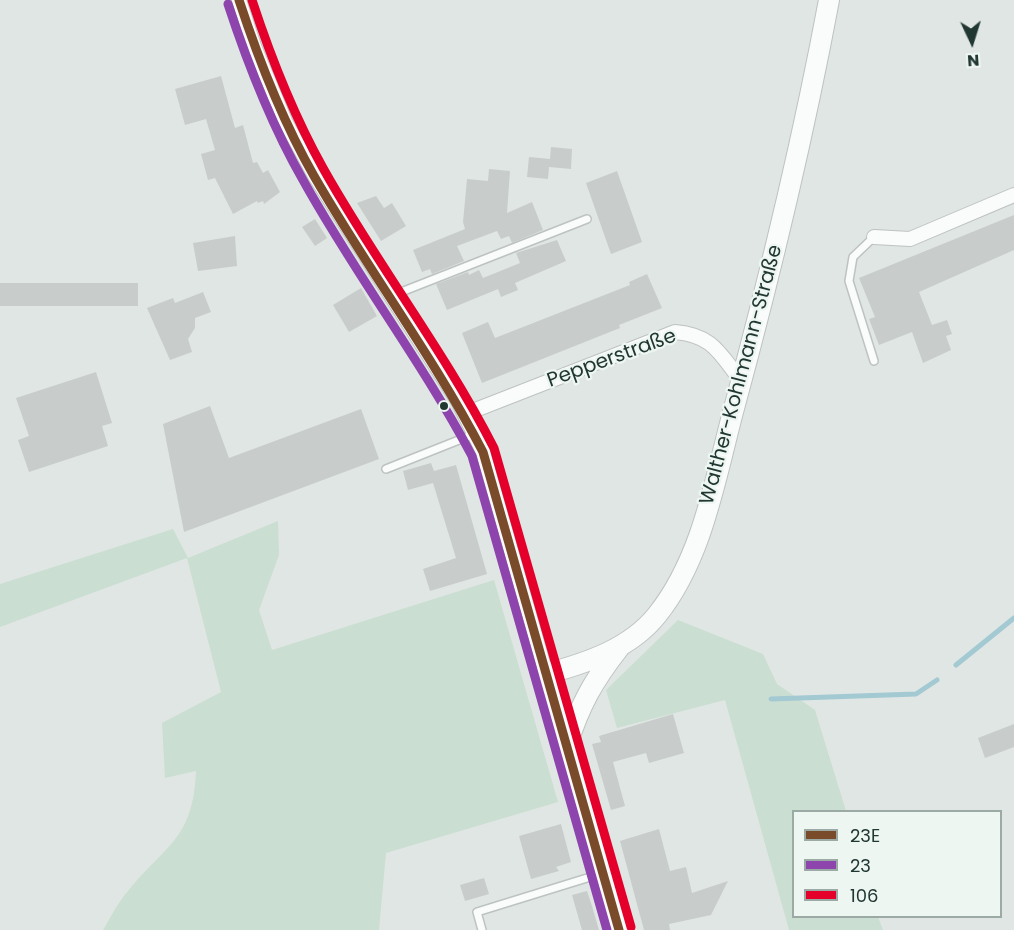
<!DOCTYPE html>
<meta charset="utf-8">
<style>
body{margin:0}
#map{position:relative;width:1014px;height:930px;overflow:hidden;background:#e0e6e4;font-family:Poppins,sans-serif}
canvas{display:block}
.legend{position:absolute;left:792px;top:810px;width:210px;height:108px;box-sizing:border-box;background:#eef6f2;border:2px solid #9caaa5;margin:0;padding:8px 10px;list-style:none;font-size:18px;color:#213732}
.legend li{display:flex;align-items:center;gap:12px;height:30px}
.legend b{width:30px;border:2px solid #9caaa5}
.north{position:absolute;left:942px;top:12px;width:60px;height:60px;-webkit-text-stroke:4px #eef6f2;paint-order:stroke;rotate:176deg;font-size:16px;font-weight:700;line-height:24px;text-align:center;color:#213732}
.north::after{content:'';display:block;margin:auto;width:21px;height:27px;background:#213732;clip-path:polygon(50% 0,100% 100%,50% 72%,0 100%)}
</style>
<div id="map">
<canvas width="1014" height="930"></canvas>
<ul class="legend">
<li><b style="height:8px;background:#7a4b2a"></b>23E</li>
<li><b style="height:8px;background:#8e44ad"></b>23</li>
<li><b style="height:8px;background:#e4002b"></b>106</li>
</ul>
<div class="north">N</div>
</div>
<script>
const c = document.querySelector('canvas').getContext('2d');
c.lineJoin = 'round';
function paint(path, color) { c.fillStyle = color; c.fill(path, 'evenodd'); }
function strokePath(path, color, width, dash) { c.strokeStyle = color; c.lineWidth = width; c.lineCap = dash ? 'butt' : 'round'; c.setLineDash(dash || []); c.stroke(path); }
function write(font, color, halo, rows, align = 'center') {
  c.font = font + ' Poppins,sans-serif'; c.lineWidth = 4.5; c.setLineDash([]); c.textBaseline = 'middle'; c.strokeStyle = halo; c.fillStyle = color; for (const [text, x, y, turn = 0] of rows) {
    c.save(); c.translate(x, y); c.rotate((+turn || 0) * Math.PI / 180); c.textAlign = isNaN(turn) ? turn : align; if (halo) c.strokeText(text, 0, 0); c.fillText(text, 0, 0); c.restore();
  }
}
const green = new Path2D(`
 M 278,521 L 279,555 L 259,610 L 272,650 L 494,580 L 558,802 L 386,853 L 379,930 L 103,930 C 111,917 118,902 128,891 C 166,844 193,840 196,771 L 165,778 L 162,723 L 221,692 L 187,558 L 0,627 L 0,584 L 173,529 L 188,558 Z
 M 678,620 L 763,654 L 777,684 L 815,710 L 846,811 L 794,812 L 794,916 L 878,917 L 883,930 L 789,930 L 725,700 L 617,728 L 606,690 Z`);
const stream = new Path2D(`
 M 956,665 L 1014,618
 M 771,699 L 916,694 L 937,680`);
const building = new Path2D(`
 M 221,76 L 235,128 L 243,125 L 253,163 L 257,162 L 263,173 L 268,170 L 280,192 L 264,204 L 263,201 L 258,203 L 257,201 L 233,214 L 215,178 L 208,180 L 201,154 L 215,150 L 206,119 L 185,125 L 175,89 Z
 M 551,147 L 572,149 L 571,169 L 549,167 L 548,179 L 527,177 L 529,157 L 550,159 Z
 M 489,169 L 510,171 L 507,213 L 532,202 L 543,230 L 512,243 L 509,236 L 501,239 L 497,231 L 457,246 L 464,261 L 432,274 L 430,269 L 422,272 L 413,250 L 465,229 L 463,222 L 467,179 L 488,181 Z
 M 617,171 L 642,242 L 611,254 L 586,183 Z
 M 376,196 L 384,208 L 392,203 L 406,226 L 381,241 L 357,203 Z
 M 1014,215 L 1014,250 L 919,292 L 932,325 L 947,320 L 952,334 L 946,336 L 951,350 L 923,363 L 912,332 L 879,345 L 869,319 L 875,317 L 859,278 Z
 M 315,219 L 327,238 L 315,246 L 302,227 Z
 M 235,236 L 237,266 L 198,271 L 193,243 Z
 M 557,240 L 566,261 L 515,283 L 518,290 L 501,297 L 498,289 L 447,310 L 436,284 L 468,272 L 469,275 L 479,270 L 483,278 L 520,263 L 516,253 Z
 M 647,274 L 662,308 L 619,325 L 620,328 L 482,383 L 462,333 L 488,322 L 495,338 L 630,285 L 629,282 Z
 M 0,283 L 138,283 L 138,306 L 0,306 Z
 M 361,288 L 377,316 L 349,332 L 333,305 Z
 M 203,292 L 211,312 L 195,318 L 195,328 L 188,339 L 192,352 L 170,360 L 147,308 L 173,298 L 175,303 Z
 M 96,372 L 112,423 L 102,426 L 108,446 L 29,472 L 18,440 L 29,436 L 16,398 Z
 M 210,406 L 229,458 L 361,409 L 379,459 L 184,532 L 163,424 Z
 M 431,463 L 434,471 L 456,465 L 487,574 L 430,591 L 423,569 L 456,558 L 433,483 L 408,490 L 403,471 Z
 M 673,714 L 684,753 L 649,763 L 646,753 L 613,762 L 625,806 L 611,810 L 592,744 L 601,742 L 599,736 Z
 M 1014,724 L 1014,747 L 985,758 L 978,738 Z
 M 561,824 L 571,862 L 556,867 L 559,871 L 531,879 L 519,836 Z
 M 659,829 L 670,871 L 686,867 L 692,893 L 728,881 L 711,915 L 669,924 L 670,930 L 644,930 L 620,841 Z
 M 484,878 L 489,894 L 465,901 L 460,885 Z
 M 587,891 L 592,906 L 599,930 L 582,930 L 572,895 Z`);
const service = new Path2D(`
 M 874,237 L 853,257 L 849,281 L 874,361
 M 391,296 L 587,219
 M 386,469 L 474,434
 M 482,930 L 477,912 L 600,874`);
const minor = new Path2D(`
 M 239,0 L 254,46 L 285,121 L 315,176 L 458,401 L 483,452 L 546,674
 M 874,237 L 910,239 L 1014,195
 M 465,414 L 675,332 C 713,335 720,354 742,382`);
const secondary = new Path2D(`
 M 567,745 C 580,705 593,681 619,648
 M 619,930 L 546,674 C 586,663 630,649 657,615 C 702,559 715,480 733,412 C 770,276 803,139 829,0`);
const bus1 = new Path2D(`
 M 239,0 C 259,61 282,120 314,176 C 368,270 433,356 483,452 L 619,930`);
const bus2 = new Path2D(`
 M 228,4 C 248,65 271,124 303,180 C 355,274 421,360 472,456 L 607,930`);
const bus3 = new Path2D(`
 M 252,0 C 271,58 293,114 323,168 C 376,263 444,350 494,448 L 631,927`);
const markers = [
 [444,406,5,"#213732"]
];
const streetNames = [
 ["Pepperstraße",612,359,-20],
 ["Walther-Kohlmann-Straße",742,375,-75]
];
paint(green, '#caded2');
strokePath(stream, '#a3c9d2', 5);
paint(building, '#c8cdcb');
strokePath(service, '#bdc3c1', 10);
strokePath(minor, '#bdc3c1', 16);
strokePath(secondary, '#bdc3c1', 22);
strokePath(service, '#fafbfb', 7);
strokePath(minor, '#fafbfb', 14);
strokePath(secondary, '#fafbfb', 20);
strokePath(bus1, '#7a4b2a', 9);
strokePath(bus2, '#8e44ad', 9);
strokePath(bus3, '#e4002b', 9);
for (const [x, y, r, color] of markers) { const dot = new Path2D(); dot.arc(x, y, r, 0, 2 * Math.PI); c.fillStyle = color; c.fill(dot); strokePath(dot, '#eef6f2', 2); }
write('20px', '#213732', '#eef6f2', streetNames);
</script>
